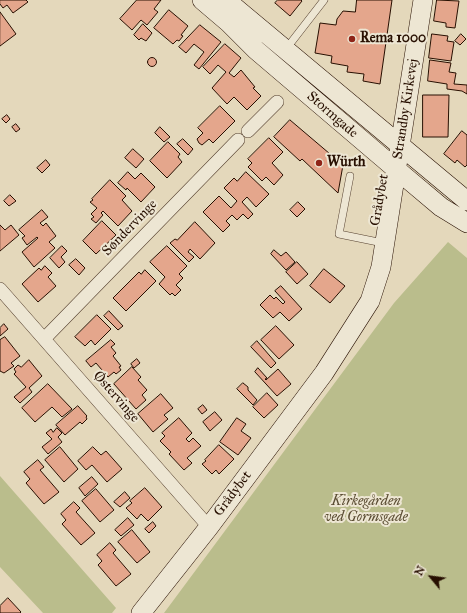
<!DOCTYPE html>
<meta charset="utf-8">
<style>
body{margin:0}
#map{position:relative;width:467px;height:613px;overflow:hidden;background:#e4d8bb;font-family:"IM FELL Great Primer",serif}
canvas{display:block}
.north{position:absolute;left:411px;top:557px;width:40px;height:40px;-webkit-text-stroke:3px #ede6d3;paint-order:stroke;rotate:299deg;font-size:11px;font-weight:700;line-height:16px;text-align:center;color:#270f01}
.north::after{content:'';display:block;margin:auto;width:14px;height:18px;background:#270f01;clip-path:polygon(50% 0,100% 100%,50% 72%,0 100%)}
</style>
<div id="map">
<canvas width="467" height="613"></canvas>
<div class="north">N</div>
</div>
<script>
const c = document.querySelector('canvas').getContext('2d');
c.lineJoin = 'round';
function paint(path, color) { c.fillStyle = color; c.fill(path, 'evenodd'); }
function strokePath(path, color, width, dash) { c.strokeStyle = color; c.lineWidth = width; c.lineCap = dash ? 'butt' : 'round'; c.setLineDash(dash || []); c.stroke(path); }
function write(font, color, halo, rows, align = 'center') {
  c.font = font + ' "IM FELL Great Primer",serif'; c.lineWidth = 4; c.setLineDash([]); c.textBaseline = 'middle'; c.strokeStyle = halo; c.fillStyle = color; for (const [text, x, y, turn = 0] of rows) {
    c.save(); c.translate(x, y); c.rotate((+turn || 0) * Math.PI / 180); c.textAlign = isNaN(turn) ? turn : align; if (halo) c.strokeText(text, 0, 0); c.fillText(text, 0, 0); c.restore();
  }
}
const green = new Path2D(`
 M 448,242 L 467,258 L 467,613 L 164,613 L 394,303 Z
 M 0,476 L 116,608 L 112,613 L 43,613 L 0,567 Z`);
const building = new Path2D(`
 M 0,0 L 26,0 L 28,2 L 13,13 L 7,5 L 3,8 L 0,4 Z
 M 137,0 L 161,0 L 154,9 L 158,12 L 147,25 L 141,20 L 132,30 L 120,19 Z
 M 278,0 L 301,0 L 302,1 L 290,16 L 275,3 Z
 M 357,0 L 392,0 L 380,84 L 363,81 L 364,74 L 347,72 L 348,66 L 331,63 L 332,56 L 315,53 L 320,23 L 336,25 L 337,19 L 343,11 L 355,12 Z
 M 437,0 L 459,1 L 455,28 L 446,27 L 446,23 L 434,21 Z
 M 169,10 L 188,26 L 181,35 L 183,36 L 179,41 L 177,40 L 173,44 L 154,28 Z
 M 0,12 L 16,34 L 0,46 Z
 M 143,24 L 152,33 L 146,41 L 141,38 L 139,40 L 134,35 Z
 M 200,25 L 221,42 L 199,69 L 194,65 L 204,52 L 194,44 L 186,53 L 179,47 Z
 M 432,34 L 448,36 L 447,41 L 454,42 L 451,61 L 429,58 Z
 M 461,34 L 466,39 L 460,45 L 455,41 Z
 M 225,44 L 241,58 L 229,73 L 234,77 L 241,70 L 255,87 L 253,88 L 261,96 L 247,110 L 234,97 L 227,104 L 212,88 L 226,72 L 218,65 L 210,74 L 203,67 Z
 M147.5 62a4.5 4.5 0 1 1 9 0a4.5 4.5 0 1 1-9 0Z
 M 430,60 L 451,63 L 449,72 L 456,73 L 454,84 L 467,85 L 467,94 L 462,91 L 447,89 L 447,84 L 428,81 Z
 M 423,95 L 449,95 L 448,137 L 423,137 Z
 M 220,106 L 235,121 L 213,143 L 209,139 L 202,145 L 199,143 L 197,139 L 203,133 L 198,128 Z
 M 7,115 L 10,119 L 6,123 L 2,119 Z
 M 290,120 L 343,165 L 338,193 L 302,159 L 300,161 L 274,137 Z
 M 16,124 L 20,129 L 16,132 L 12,127 Z
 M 160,127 L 170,137 L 164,142 L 155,133 Z
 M 462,131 L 467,135 L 467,165 L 465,167 L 457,160 L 455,163 L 444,154 Z
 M 269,138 L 283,152 L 272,163 L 283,175 L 274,185 L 266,177 L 262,181 L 248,167 L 252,163 L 248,159 Z
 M 183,139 L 193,149 L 188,155 L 177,144 Z
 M 168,142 L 180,154 L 178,157 L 182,162 L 167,178 L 150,161 Z
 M 133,149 L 144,159 L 136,168 L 125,158 Z
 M 46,160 L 50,165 L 42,173 L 37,168 Z
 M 128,172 L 135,179 L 141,173 L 155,187 L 141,202 L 127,188 L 126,190 L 118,183 Z
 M 246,172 L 269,194 L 256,207 L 247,197 L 242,202 L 253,214 L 248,219 L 243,214 L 237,220 L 232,215 L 226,221 L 230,225 L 223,232 L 203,212 L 219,196 L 231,208 L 237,201 L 224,188 L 234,178 L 237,181 Z
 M 110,180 L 126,196 L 122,200 L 132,211 L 118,226 L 103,211 L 101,213 L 103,215 L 96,223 L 91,219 L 94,217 L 91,214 L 97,208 L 90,202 L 93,200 L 92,199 Z
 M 10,195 L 16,201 L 9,206 L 4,201 Z
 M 298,202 L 305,209 L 297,217 L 290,210 Z
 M 42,210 L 48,217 L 40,223 L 43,226 L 46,223 L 56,236 L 49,242 L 55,248 L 34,267 L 22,252 L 38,238 L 37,237 L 27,245 L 22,238 L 25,236 L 19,230 Z
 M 102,221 L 116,235 L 96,254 L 83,241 Z
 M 195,222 L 215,243 L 200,259 L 190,249 L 188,252 L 194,257 L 189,262 L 170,243 L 175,239 L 177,240 Z
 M 0,225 L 5,230 L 11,225 L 19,235 L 0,251 Z
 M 62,246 L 67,251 L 61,257 L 65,262 L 59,268 L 50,258 Z
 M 167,246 L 187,266 L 179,274 L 183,278 L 176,285 L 181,290 L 175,296 L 172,293 L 170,295 L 159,284 L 165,277 L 150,262 Z
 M 274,250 L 281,256 L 286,252 L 295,262 L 286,270 L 271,254 Z
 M 76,259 L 85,268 L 79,275 L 69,265 Z
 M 297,262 L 308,274 L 297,284 L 286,272 Z
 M 45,266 L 52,273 L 48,277 L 56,286 L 38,302 L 22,284 L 39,268 L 41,270 Z
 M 324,269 L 345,286 L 330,303 L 310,286 Z
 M 145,270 L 156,281 L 126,311 L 113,298 L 139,272 L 141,274 Z
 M 281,286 L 302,309 L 289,321 L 280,312 L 273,318 L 260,305 L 270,295 L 274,299 L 276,297 L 283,304 L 285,302 L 275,291 Z
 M 109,311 L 123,326 L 118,330 L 104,316 Z
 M 97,315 L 111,329 L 95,345 L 91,340 L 85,346 L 75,337 Z
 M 4,324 L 8,329 L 0,336 L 0,328 Z
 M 276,326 L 294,345 L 279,359 L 261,340 Z
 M 5,337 L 20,356 L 11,363 L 14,366 L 4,373 L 0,371 L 0,340 Z
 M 111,340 L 115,344 L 111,347 L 116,353 L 113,356 L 121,366 L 119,367 L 121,370 L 116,374 L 114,372 L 108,377 L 96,363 L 91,367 L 86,361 Z
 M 257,341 L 276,363 L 271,368 L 251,347 Z
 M 137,359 L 140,363 L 134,368 L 131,364 Z
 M 29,360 L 42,376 L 29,388 L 32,392 L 20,403 L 14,397 L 26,387 L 14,374 L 16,372 L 14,369 L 18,365 L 21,367 Z
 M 132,367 L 141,377 L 138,380 L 147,390 L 142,395 L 146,400 L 136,409 L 114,384 Z
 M 258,368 L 267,378 L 265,379 L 266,380 L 278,369 L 291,384 L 277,396 L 255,372 Z
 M 243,383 L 248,387 L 248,390 L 257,400 L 253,405 L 237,389 Z
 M 48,384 L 72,409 L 62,417 L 52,407 L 35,422 L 22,408 Z
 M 267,393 L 278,405 L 264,418 L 253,407 Z
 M 161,394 L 173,408 L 164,415 L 168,419 L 153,432 L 138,414 Z
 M 203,405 L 207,410 L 202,414 L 198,409 Z
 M 78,406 L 87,416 L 86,417 L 87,419 L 82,424 L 80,422 L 65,435 L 56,425 Z
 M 215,412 L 222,420 L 210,431 L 203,422 Z
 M 179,418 L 192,433 L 186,439 L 189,442 L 193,438 L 201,446 L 187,458 L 192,463 L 184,470 L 169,454 L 171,452 L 160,441 L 165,436 L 162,433 Z
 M 237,418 L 246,424 L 241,431 L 251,438 L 238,455 L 220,442 Z
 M 57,428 L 62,433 L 58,437 L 62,442 L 48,454 L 42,447 L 52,439 L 46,433 L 51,429 L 53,432 Z
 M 219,445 L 234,459 L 219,474 L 216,470 L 212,474 L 202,464 L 206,461 L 205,460 Z
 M 60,447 L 78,469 L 64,482 L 45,460 Z
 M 93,447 L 101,455 L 106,451 L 122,469 L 107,482 L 92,465 L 86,470 L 78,461 Z
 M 38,460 L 44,467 L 40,470 L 59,492 L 44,504 L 26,483 L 30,479 L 24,472 Z
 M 92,477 L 98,484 L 85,496 L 79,488 Z
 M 145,488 L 162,507 L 148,521 L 141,514 L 137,519 L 126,508 L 132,503 L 130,501 Z
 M 96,489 L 114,510 L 100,522 L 82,501 Z
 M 125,492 L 130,498 L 120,507 L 114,502 Z
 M 74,502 L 80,508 L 76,512 L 95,533 L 81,545 L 62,524 L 66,520 L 61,514 Z
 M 128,518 L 134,525 L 121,536 L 115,530 Z
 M 153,522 L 156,526 L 149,533 L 145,529 Z
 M 132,530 L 150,552 L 137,563 L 118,542 Z
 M 110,543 L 116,550 L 113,553 L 131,574 L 116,586 L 98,565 L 102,561 L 97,555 Z
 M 8,598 L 21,612 L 20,613 L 0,613 L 0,606 Z`);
const lane = new Path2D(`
 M 286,49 L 324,0
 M 350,176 L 339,234 L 383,243`);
const street = new Path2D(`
 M 248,131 L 277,102
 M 0,289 L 209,527
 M 44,339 L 238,140`);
const secondary = new Path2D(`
 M 202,0 L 229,23 L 256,50 L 397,170 L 441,207 L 467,223
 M 226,0 L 467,201
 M 141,613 L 209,527 L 324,373 L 370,301 L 381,267 L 423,0`);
const markers = [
 [352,39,4,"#8f2418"],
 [319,163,4,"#8f2418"]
];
const poiNames = [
 ["Rema 1000",360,39],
 ["Würth",327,163]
];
const streetNames = [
 ["Strandby Kirkevej",406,109,-81],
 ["Stormgade",332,115,41],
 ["Grådybet",380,200,-80],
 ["Søndervinge",130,228,-46],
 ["Østervinge",116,397,49],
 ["Grådybet",233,494,-53]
];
const parkNames = [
 ["Kirkegården",366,502],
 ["ved Gormsgade",366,518]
];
paint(green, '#babd8c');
paint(building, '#e4a68c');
strokePath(building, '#270f01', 1);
strokePath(lane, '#564130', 8);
strokePath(street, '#564130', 14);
strokePath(secondary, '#270f01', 20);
strokePath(lane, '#ede6d3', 7);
strokePath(street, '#ede6d3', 13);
strokePath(secondary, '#ede6d3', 19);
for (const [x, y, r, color] of markers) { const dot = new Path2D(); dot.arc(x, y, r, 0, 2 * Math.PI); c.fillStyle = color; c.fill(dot); strokePath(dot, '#ede6d3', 1.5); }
write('bold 14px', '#270f01', '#ede6d3', poiNames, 'left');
write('14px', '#270f01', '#ede6d3', streetNames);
write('italic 14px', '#5a4c32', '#ede6d3', parkNames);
</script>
